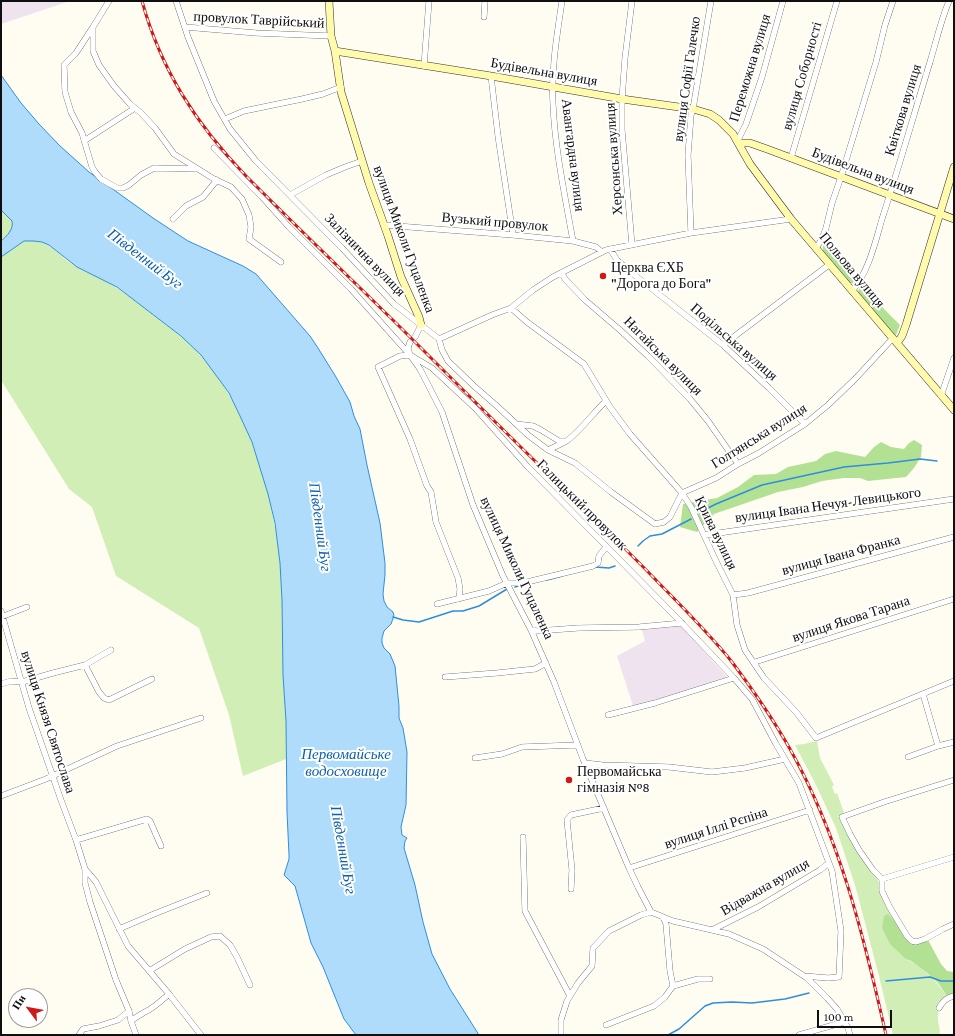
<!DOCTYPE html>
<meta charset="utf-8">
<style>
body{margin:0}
#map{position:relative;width:955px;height:1036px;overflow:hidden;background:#fffdf1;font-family:"Crimson Pro",serif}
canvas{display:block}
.frame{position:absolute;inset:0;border:2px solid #0f0f0f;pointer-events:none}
.north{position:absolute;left:8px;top:988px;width:40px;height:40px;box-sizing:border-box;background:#fff;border:1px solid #9f9f9f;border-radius:50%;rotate:302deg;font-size:11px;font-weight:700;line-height:16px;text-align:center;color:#0f0f0f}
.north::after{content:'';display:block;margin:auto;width:14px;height:18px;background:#cf1818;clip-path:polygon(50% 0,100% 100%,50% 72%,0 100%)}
.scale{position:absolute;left:817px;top:1010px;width:75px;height:18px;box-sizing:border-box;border:2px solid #0f0f0f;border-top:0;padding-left:5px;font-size:12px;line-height:14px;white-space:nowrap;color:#0f0f0f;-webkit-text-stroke:3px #fff;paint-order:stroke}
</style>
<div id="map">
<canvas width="955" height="1036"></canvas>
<div class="frame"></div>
<div class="north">Пн</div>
<div class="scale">100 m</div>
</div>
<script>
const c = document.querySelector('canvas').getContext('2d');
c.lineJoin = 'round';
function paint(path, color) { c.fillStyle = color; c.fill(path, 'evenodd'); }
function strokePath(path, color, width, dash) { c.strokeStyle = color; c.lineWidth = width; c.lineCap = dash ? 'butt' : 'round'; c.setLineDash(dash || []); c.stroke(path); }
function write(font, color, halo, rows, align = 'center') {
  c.font = font + ' "Crimson Pro",serif'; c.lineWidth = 4; c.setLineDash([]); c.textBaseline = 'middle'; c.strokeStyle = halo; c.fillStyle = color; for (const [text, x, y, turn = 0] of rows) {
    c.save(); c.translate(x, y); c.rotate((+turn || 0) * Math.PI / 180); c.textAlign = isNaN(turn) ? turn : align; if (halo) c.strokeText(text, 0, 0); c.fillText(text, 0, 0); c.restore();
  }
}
const industrial = new Path2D(`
 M 1,1 L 67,1 L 67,2 L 1,24 Z
 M 681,626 L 727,677 L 634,709 L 617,656 L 645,641 L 642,630 Z`);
const green = new Path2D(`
 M 1,210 L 12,221 C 14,229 7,236 1,241 Z
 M 28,240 C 49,241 54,250 69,262 C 77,267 85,272 94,275 C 117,286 137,302 157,318 C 172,329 188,341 200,355 C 249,409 272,491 280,562 C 283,592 282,621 283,651 C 283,674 285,698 286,721 C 286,734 286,746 286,759 L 243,776 L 229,715 L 199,628 L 116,576 L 92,507 L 69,489 L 1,380 L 1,257 L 24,241 Z
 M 817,741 L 820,758 L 834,785 L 832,787 L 835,794 L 837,793 L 844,813 L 838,816 L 851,840 L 877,878 L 896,923 L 906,959 C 923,967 936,981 947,996 C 941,1004 937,1009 938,1019 C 938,1025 941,1029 939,1035 L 893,1035 L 879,976 L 855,885 L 836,828 L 816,785 L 795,745 L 804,744 Z`);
const forest = new Path2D(`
 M 823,244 L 846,270 L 858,281 L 857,283 L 850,283 L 823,251 Z
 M 860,285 L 900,325 L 896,335 L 892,334 L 858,292 Z
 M 914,440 L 922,445 L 921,457 L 914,468 L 906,477 L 868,481 L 860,478 L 844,478 L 822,481 L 803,487 L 778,492 L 714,514 L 697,532 L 680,527 L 683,504 L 717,498 L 738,487 L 754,475 L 776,474 L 788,467 L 816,461 L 825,454 L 836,451 L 865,457 L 874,447 L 881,442 L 891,447 L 904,449 L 909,443 Z
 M 888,914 L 896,923 L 911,944 L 919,944 L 928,940 L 941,964 L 947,971 L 954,972 L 954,994 L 947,996 L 938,983 L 926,972 L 911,961 L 906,959 L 890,944 L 882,928 L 884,916 Z`);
const water = new Path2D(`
 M 1,75 L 21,103 L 39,124 L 59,145 L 89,172 L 153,218 L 188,241 L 243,266 L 256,274 L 310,336 L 318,348 L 336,377 L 350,402 L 354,416 L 360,429 L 367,465 L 380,523 L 385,563 L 385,575 L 383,594 L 384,601 L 387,607 L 393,612 L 394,616 L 391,624 L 384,631 L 382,638 L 382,643 L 384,648 L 390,654 L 395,666 L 399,706 L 399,718 L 403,728 L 407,752 L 406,805 L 401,827 L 402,835 L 407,838 L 405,841 L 404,848 L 415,885 L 423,922 L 432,954 L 450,989 L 479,1035 L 356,1035 L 344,1019 L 323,967 L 311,943 L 295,886 L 284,875 L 289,859 L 289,855 L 287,812 L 286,721 L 283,675 L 282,600 L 280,563 L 275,523 L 268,494 L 252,442 L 240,416 L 229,393 L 221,382 L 201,355 L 181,336 L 117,287 L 77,267 L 49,245 L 42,242 L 34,241 L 24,241 L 1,257 L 1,241 C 7,236 14,229 12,221 L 1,210 Z`);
const stream = new Path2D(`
 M 700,512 L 716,504 L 762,485 L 844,467 L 888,463 L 920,459 L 937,461
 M 638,546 L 643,541 L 650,536 L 662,534 L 691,519
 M 595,567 L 609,568 L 615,566
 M 547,580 L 562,576
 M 515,587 L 521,585
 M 393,617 L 403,620 L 419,622 L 453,611 L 463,611 L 479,606 L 507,589
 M 886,981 L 930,977 L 941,981 L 954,981
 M 668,1035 L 679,1029 L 705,1006 L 713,1003 L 732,1002 L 752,1003 L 785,999 L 809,993`);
const street = new Path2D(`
 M 109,1 L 93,27 L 93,51 L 99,65 L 114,86 L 130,104 L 141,113 L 155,128 L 174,154 L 214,179 L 231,187 L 242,199 L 249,215 L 251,227 L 249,239 L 281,262
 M 176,1 L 188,37 L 214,101 L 230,129 L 256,161 L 342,248 L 394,304 L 439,339 L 442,350 L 448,361 L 474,386 L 498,407 L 528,435 L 548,450 L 575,463 L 611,492 L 655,524 L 664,522 L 670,517 L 682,493 L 716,478 L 738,464 L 759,453 L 805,424 L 828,405 L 856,378 L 893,338
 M 562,1 C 557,35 551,70 553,104 C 555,150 565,196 573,241
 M 632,1 L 625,58 L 622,99 L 622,130 L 632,245
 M 484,17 L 485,1
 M 93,27 L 76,53 L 64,65 L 65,92 L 71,112 L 82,133 L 92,167 L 95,172 L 101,179 L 117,188 L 123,188 L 129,185 L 141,175 L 154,168 L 198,169
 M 185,27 L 256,33 L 331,36
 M 424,66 L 429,1
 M 491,76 L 498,136 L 513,235
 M 225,119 L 244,111 L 302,99 L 323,94 L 341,87
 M 738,140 L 746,124 L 762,77 L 783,1
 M 84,141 L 135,108
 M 214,148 L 262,197 L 289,227 L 351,289 L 410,355 L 432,368 L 475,408 L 528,467 L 676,617 L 734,678 L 752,699 L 776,744 L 799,783 L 832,871 L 841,931 L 839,977 L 828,978 L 804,976
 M 791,158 L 837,1
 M 290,195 L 326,175 L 345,167 L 362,161
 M 173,219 L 186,206 L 203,197 L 217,180
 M 384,225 L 513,235 L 573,241 L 596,247 L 602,252
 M 691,233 L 688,155 L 691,115 L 693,109 L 711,1
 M 816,248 L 822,239 L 826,228 L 832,203 L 841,177 L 876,62 L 885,25 L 893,1
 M 610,249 L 617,260 L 632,273 L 723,345 L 769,388 L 805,424
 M 562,273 L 565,279 L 585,300 L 620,330 L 648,356 L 690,399 L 708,421 L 738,464
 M 852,291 C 869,271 875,243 882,219 C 899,167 914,114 930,62 C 936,42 941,20 949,1
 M 511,308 L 527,322 L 584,364 L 610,407 L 630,434 L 682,493 L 691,507 L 716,561 L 733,595 L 737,625 L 745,650 L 764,678 L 796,712 L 816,738 L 954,681
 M 421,325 L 415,337 L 410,342 L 408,348 L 410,355 L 420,369 L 442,412 L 473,505 L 503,576 L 531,630 L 554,682 L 583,759 L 629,868 L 638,887 L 651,912 L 673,921 L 729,934 L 763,949 L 807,978 L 827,998 L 837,1009 L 848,1028 L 850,1035
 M 439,339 L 492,315 L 511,308 L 533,290 L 553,277 L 606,250 L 691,233 L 791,219
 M 723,345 L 830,264
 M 410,355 L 400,356 L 378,367 L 410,439 L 427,486 L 431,492 L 436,522 L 458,578 L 460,589 L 459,599
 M 941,396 L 954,358
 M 516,424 L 533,426 L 541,430 L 559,441 L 565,441
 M 548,450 C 554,447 562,444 568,440 C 582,429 593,413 606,401
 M 705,535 L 954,499
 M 733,595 L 748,593 L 954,537
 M 437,604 L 489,591 L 507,583 L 523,583 L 593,566 L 598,563 L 599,556 L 606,547
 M 1,611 L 29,708 L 61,800 L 76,840 L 85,869 L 85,883 L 90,902 L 116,980 L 129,1011 L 131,1021 L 136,1035
 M 1,617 L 27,607
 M 531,630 L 537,631 L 578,628 L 639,627 L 682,623
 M 755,662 L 954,599
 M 85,665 L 99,692 L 104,698 L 109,700 L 152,679
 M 445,677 L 497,673 L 535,669 L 546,663
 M 1,684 L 11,681 L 22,682 L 53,673 L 85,665 L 111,650
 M 923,694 L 938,746
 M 608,715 L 655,703 L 734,678
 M 908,757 L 938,746 L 954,742
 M 475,758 L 502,754 L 522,747 L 578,745
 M 585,763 L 602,765 L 669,767 L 712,772 L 745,768 L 785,759
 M 954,780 L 884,802 L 842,817 L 850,834 L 859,850 L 873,870 L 882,879 L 882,891 L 889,906 L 907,936 L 912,941 L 916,942 L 925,939 L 943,929 L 954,924
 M 1,796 L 46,779 L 117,746 L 201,718
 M 523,837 L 525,911 L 570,996
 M 76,840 L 147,819 L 150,821 L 161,846
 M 629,868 L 810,810
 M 85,869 L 96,882 L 128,946 L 169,994 L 201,1035
 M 882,879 L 954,857
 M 571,889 L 572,870 L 567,820 L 571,815 L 604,808
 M 119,929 L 154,914 L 207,893
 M 712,930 L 758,907 L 820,870 L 829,863
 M 149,971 L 185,949 L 211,937 L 220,936 L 230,945 L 237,957 L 250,985
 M 673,986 L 698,979 L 710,979
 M 939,1008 C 943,1001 946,998 954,996
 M 131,1021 C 136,1017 140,1015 145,1012 C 154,1008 161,1001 169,994
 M 606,1025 L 654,1006 L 665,997 L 673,986 L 670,971 L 666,924 L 663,917
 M 79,1035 L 83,1029 L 99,1026 L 118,1020 L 129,1011
 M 561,1035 L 561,1020 L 567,1001 L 578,983 L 592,966 L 593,948 L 609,931 L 641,915 L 651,912
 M 799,1035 L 844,1022`);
const secondary = new Path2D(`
 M 329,1 L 331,36 L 335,51 L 341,92 L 369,183 L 388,236 L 401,277 L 419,317 L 421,325
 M 335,51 L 491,76 L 622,99 L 693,109 L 710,114 L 719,120 L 733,134 L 750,164 L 791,219 L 954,410
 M 739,143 L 750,143 L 767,149 L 954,219
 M 897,343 L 902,336 L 906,325 L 954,167`);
const rail = new Path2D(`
 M 142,1 C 161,70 196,124 246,176 C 296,226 348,276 399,326 C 444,371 490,417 536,462 C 575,500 615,538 653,577 C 680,605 708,632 732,662 C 753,690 773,719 790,749 C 840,838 864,937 886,1035`);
const markers = [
 [603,276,4,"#cf1818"],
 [569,780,4,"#cf1818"]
];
const streetNames = [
 ["провулок Таврійський",259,20,3],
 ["Переможна вулиця",750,68,-73],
 ["Будівельна вулиця",544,72,10],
 ["вулиця Соборності",802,76,-74],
 ["вулиця Софії Галечко",687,79,-82],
 ["Квіткова вулиця",903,110,-73],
 ["Авангардна вулиця",573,155,83],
 ["Херсонська вулиця",614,159,-94],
 ["Будівельна вулиця",863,171,21],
 ["Вузький провулок",495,222,5],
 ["вулиця Миколи Гуцаленка",404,239,70],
 ["Залізнична вулиця",365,255,46],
 ["Польова вулиця",852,270,50],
 ["Подільська вулиця",734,342,41],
 ["Нагайська вулиця",663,356,45],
 ["Голтянська вулиця",759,436,-32],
 ["Галицький провулок",582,505,45],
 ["вулиця Івана Нечуя-Левицького",828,505,-8],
 ["Крива вулиця",716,533,64],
 ["вулиця Івана Франка",841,555,-15],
 ["вулиця Миколи Гуцаленка",517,568,65],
 ["вулиця Якова Тарана",851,619,-18],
 ["вулиця Князя Святослава",48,722,72],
 ["вулиця Іллі Рєпіна",716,828,-18],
 ["Відважна вулиця",765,887,-30]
];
const poiNames = [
 ["Церква ЄХБ",611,268],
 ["\"Дорога до Бога\"",611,284],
 ["Первомайська",577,772],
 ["гімназія №8",577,788]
];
const waterNames = [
 ["Південний Буг",145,259,37],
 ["Південний Буг",320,527,82],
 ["Первомайське",346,754],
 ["водосховище",346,771],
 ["Південний Буг",343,850,80]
];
paint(industrial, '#eee3ee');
paint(green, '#d1eeb6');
paint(forest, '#b3e194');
paint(water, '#b0dcfc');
strokePath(water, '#2f8edb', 1);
strokePath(stream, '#2f8edb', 1.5);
strokePath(street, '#424242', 6);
strokePath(secondary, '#313131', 8);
strokePath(street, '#fff', 5.5);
strokePath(secondary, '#fffaac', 7);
strokePath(rail, '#cf1818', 3);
strokePath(rail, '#fff', 1.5, [4.5]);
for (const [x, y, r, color] of markers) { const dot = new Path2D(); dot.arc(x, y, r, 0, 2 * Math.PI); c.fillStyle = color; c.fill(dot); strokePath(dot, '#fff', 1.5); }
write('14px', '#0f0f0f', '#fff', streetNames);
write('14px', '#0f0f0f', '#fff', poiNames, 'left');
write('italic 15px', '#0a5faf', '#fff', waterNames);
</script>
